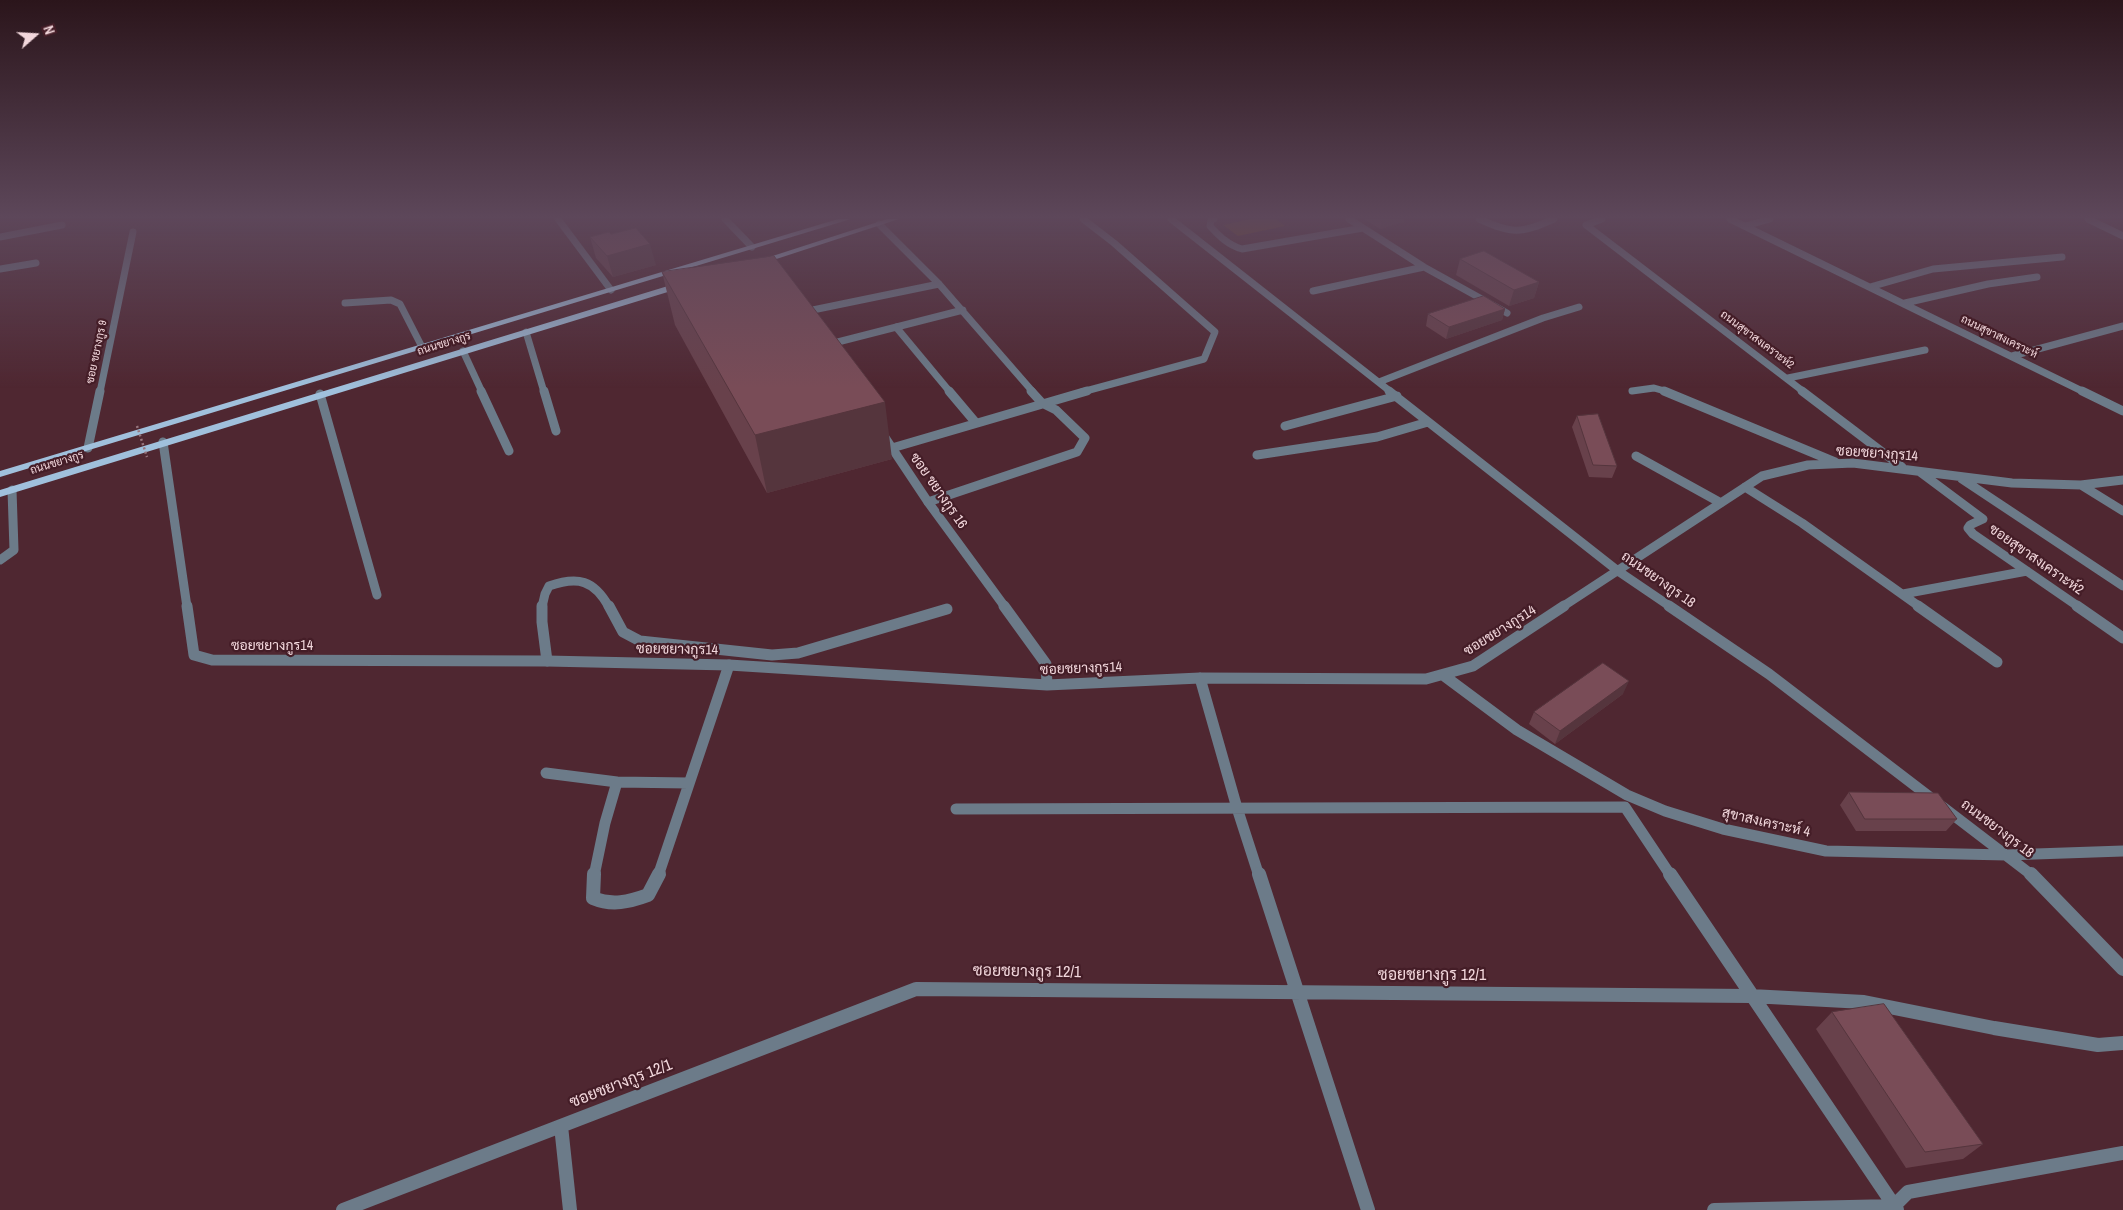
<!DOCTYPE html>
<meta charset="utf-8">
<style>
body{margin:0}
#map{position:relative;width:2123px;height:1210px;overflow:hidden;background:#4f2731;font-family:"Archivo Narrow",sans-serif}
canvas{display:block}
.north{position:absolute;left:10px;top:10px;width:50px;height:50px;-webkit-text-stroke:4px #441d27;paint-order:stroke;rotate:71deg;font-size:14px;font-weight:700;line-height:20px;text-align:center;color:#f2d7dc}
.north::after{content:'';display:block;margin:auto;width:18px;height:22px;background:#f2d7dc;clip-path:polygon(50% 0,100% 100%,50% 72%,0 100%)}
</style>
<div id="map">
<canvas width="2123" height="1210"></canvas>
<div class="north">N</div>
</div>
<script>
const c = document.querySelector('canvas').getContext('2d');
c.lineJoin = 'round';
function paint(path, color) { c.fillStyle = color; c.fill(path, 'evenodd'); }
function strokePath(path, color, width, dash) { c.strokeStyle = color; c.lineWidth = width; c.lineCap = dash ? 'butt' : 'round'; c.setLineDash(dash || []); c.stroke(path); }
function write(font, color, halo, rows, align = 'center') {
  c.font = font + ' "Archivo Narrow",Sarabun,sans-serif'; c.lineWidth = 4.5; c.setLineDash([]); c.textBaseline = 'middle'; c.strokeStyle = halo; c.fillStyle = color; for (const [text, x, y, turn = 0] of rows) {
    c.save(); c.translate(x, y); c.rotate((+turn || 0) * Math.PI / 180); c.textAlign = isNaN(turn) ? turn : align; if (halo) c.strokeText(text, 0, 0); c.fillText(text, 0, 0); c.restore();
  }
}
const green = new Path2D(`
 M 1250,219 L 1276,219 L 1285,226 L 1238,236 L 1223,225 Z`);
const serviceFar3 = new Path2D(`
 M 1479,219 C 1513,234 1520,234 1554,219
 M 879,224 L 939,284 L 1033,392
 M 345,303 L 391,300 L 400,304 L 422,347
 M 803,312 L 939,284
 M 896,327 L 950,392
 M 526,332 L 544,392
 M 826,345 L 963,310
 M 463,351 L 482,392
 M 1082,392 L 1204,359 L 1215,332 L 1114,243 L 1083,219`);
const serviceFar2 = new Path2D(`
 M 481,391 L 509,451
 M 544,391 L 556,431
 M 949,391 L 976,423
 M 320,394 L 377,595
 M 892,448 L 1087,391
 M 928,502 L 1077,452 L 1085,438 L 1056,410 L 1042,403 L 1031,391
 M 0,560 L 14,550 L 12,490
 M 542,607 L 545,594 L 549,586 C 578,576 594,580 609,607`);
const serviceFar1 = new Path2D(`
 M 542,606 L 542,622 L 547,661
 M 609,606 L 623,632 L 640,641 L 772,655 L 798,653 L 947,609
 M 546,773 L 617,782 L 605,823 L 594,876
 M 617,782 L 689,783
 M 658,876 L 729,665`);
const service = new Path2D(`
 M 594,874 L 593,898 C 612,906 629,902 648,895 L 659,874`);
const minorFar3 = new Path2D(`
 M 558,219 L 611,290
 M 725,219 L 752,247
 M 1171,219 L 1391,392
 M 1214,219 L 1211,220 L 1210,226 C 1219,236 1228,245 1242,249 L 1363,228
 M 1349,219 L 1424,267 L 1507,313
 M 1602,219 L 1586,225 L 1804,392
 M 1730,219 L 2084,392
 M 2088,219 L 2123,236
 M 1745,226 L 1770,219
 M 0,237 L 62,225
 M 0,269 L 36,263
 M 1870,287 L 1933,269 L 2062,257
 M 1313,291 L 1424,267
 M 1905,303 L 1988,284 L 2037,277
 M 2012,356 L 2123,326
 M 1788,378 L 1925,350
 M 1379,382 L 1543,318 L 1579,307
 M 1632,391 L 1654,388 L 1668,392
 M 100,392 L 133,232`);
const minorFar2 = new Path2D(`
 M 1389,391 L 1618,571 L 1671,607
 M 1664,391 L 1835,462
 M 1802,391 L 1902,467
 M 2082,391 L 2123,411
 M 1285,426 L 1397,396
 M 882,433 L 928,502 L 1005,607
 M 163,442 L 187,607
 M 88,448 L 100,391
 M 1257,455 L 1377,437 L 1428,422
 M 1636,456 L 1721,503
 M 1920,472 L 1983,519 L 1970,525 L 1968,528 L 1973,534 L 2079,607
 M 1962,479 L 2123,586
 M 2081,485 L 2123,511
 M 1745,487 L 1802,523 L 1920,607
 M 1903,594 L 2027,571
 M 1562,607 L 1762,476 L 1808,465 L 1853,463 L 2012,483 L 2081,485 L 2123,480`);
const minorFar1 = new Path2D(`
 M 187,606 L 194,655 L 212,660 L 547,661 L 729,665 L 1047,685 L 1200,678 L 1426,679 L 1473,666 L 1564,606
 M 1004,606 L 1046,664 L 1047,685
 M 1669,606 L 1769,674 L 2033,876
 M 1918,606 L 1997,662
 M 2077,606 L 2123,638
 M 1443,675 L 1517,730 L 1627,795 L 1665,811 L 1723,829 L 1826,851 L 2006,855 L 2123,851
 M 1200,678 L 1237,808 L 1259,876
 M 956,809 L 1625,807 L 1671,876`);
const minor = new Path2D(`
 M 1259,874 L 1368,1210
 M 1670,874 L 1897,1210
 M 2031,874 L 2123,969
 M 561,1126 L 570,1210
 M 343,1210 L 916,989 L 1751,996 L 1864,1002 L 1994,1028 L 2098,1045 L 2123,1043
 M 1714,1210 L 1894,1206 L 1908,1192 L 2123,1153`);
const primary = new Path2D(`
 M 838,219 L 851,219 L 0,477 L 0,471 Z
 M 887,219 L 899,219 L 761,264 L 754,262 Z
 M 681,282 L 684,283 L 684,287 L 0,497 L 0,490 Z`);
const pathBridge = new Path2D(`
 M 137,426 L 147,457`);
const wall = new Path2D(`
 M 1364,219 L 1404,219 L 1404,222 L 1380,229 Z
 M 611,234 L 656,265 L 613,277 L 596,258 L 590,237 Z
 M 1460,259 L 1539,282 L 1534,298 L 1509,306 L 1456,275 Z
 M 662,272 L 892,459 L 767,493 L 675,325 Z
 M 1505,309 L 1502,320 L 1446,339 L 1426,326 L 1428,314 Z
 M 1577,416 L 1617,466 L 1612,478 L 1589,477 L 1572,427 Z
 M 1623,694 L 1555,744 L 1529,724 L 1534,712 Z
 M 1849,792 L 1957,819 L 1946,831 L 1856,831 L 1840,805 Z
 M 1832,1012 L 1983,1144 L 1963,1159 L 1906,1168 L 1816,1029 Z`);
const shadedWall = new Path2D(`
 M 1382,219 L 1404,219 L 1404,222 L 1380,229 Z
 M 650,244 L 656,265 L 613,277 L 607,256 Z
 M 1539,282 L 1534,298 L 1509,306 L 1514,290 Z
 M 1505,309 L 1502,320 L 1446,339 L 1449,327 Z
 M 885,402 L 892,459 L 767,493 L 755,435 Z
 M 1629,681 L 1623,694 L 1555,744 L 1560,731 Z`);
const building = new Path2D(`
 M 636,228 L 650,244 L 607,256 L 590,237 L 609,232 L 611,234 Z
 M 1484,251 L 1539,282 L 1514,290 L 1460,259 Z
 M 774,256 L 885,402 L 755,435 L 662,272 Z
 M 1484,296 L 1505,309 L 1449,327 L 1428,314 Z
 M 1598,414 L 1617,466 L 1593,465 L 1577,416 Z
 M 1603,663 L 1629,681 L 1560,731 L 1534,712 Z
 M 1849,792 L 1938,793 L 1957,819 L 1865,819 Z
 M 1884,1004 L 1983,1144 L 1925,1152 L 1832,1012 Z`);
const farStreetnames = [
 ["ถนนสุขาสงเคราะห์",1999,337,26],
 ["ถนนสุขาสงเคราะห์2",1757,340,37],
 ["ถนนชยางกูร",444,344,-17],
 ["ซอย ชยางกูร 9",97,352,-78],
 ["ถนนชยางกูร",57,463,-17]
];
const streetNames = [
 ["ซอยชยางกูร14",1877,454,4],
 ["ซอย ชยางกูร 16",938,491,55],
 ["ซอยสุขาสงเคราะห์2",2036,560,35],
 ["ถนนชยางกูร 18",1658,580,35],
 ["ซอยชยางกูร14",1500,631,-32],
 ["ซอยชยางกูร14",272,646],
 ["ซอยชยางกูร14",677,650,1],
 ["ซอยชยางกูร14",1081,669,-2],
 ["สุขาสงเคราะห์ 4",1766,823,13],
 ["ถนนชยางกูร 18",1997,829,37]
];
const nearStreetnames = [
 ["ซอยชยางกูร 12/1",1027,972,1],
 ["ซอยชยางกูร 12/1",1432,976],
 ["ซอยชยางกูร 12/1",621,1084,-21]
];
paint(green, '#724613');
strokePath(serviceFar3, '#6c7b89', 7);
strokePath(serviceFar2, '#6c7b89', 9);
strokePath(serviceFar1, '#6c7b89', 11);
strokePath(service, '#6c7b89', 14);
strokePath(minorFar3, '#6c7b89', 7);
strokePath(minorFar2, '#6c7b89', 9);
strokePath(minorFar1, '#6c7b89', 11);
strokePath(minor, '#6c7b89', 14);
paint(primary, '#a0c0dc');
strokePath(pathBridge, '#98767e', 2.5, [2, 2.5]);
paint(wall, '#68414b');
paint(shadedWall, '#55353d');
paint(building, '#794c57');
strokePath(building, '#55353d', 1);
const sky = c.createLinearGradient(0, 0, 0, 388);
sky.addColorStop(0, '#2b151b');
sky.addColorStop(0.56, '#5d475a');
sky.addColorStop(1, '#5d475a00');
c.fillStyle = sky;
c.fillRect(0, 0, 2123, 388);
write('11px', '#f2d7dc', '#441d27', farStreetnames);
write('14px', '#f2d7dc', '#441d27', streetNames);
write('16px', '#f2d7dc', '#441d27', nearStreetnames);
</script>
